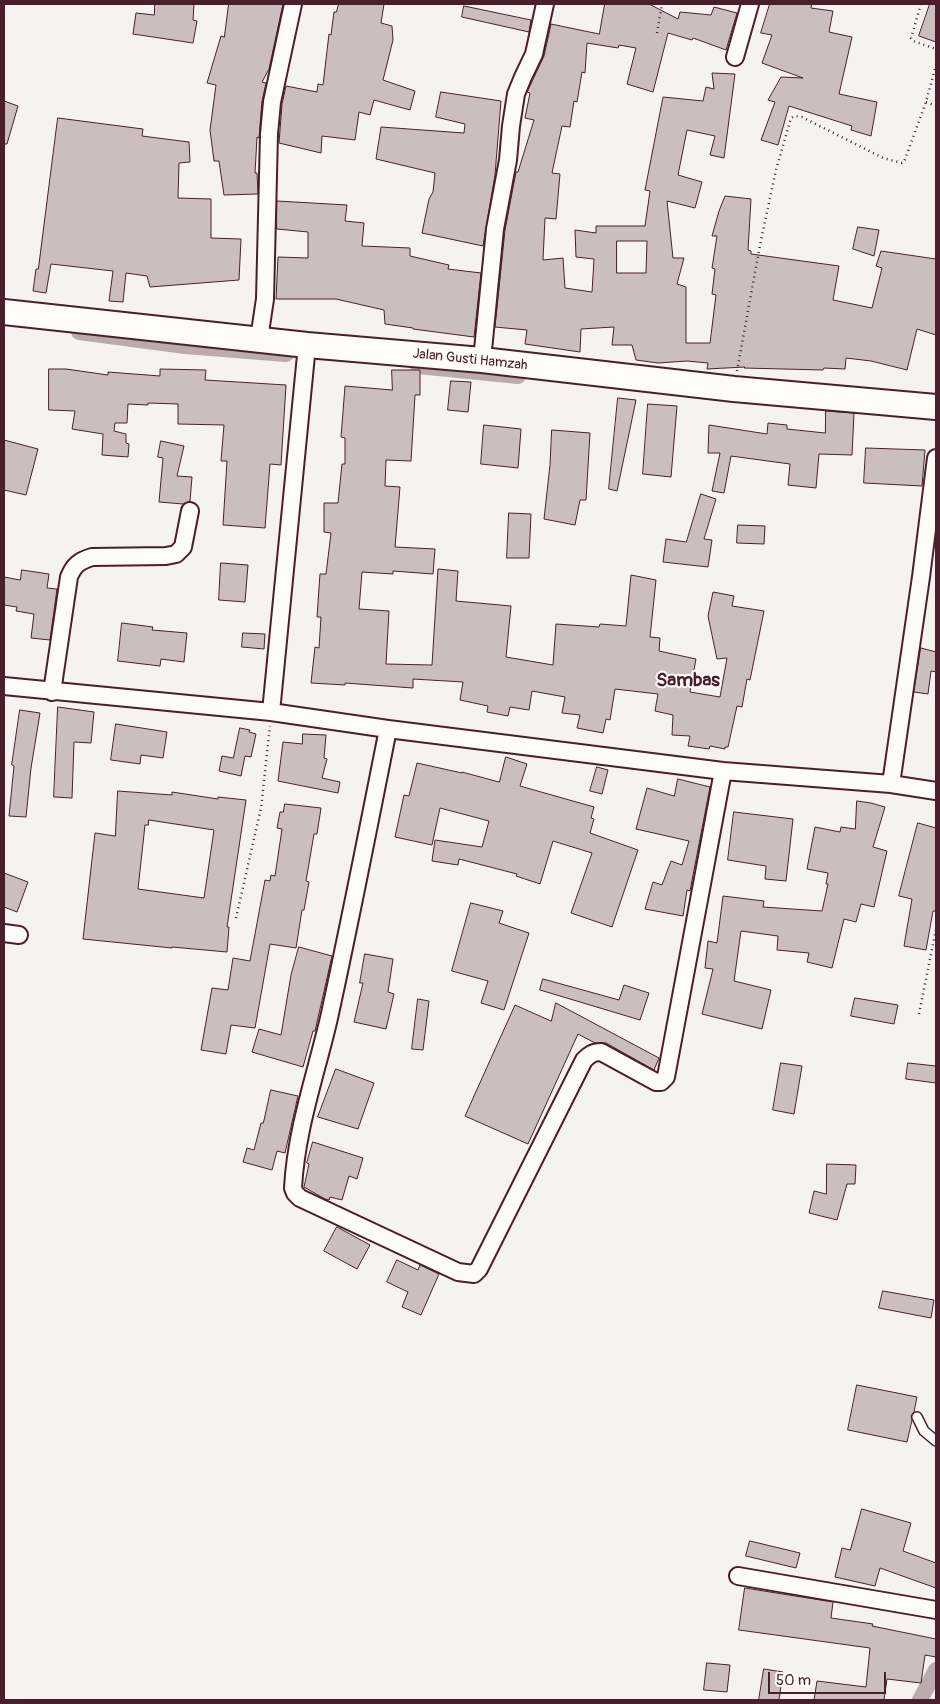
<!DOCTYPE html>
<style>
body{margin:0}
#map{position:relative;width:940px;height:1704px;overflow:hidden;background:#f6f3ef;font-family:Pangolin,sans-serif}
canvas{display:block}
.frame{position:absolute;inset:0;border:5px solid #4a1f2b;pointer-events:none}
.scale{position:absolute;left:768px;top:1672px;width:118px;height:22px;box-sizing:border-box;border:2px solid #4a1f2b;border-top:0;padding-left:6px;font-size:15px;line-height:18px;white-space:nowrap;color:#4a1f2b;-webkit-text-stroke:4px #fdfcf7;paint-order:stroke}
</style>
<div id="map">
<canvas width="940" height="1704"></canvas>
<div class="frame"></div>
<div class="scale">50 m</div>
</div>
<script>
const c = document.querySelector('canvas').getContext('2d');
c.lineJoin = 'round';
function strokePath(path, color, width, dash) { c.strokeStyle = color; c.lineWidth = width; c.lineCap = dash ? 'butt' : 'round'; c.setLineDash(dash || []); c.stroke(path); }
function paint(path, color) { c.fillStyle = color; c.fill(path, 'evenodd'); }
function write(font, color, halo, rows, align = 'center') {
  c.font = font + ' Pangolin,sans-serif'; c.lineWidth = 4; c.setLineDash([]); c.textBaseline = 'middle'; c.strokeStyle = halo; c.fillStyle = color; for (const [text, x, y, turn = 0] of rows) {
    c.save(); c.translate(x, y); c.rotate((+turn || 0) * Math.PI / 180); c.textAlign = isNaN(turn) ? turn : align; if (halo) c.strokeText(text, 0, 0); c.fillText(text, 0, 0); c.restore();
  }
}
const canal = new Path2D(`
 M 79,332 L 185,346 L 286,354
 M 418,366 L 518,376
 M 920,1700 L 936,1670`);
const building = new Path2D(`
 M 155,4 L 194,4 L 193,20 L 197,21 L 193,43 L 133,34 L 136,13 L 154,15 Z
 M 229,4 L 283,4 L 269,69 L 262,82 L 266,83 L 262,101 L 259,138 L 257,137 L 255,173 L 257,173 L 258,194 L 224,195 L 219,161 L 214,161 L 210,130 L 216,85 L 207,83 L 221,36 L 224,37 Z
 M 339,4 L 384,4 L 381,23 L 392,26 L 393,40 L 383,80 L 415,91 L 410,110 L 374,100 L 370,115 L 359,112 L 355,140 L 322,136 L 321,153 L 279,143 L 282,104 L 286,86 L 317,92 L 318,84 L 323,85 L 329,34 L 331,35 L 334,12 L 336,12 Z
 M 605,4 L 649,4 L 678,19 L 680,12 L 711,15 L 714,7 L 737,13 L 726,50 L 693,38 L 692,40 L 668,33 L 653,92 L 627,84 L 636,48 L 619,45 L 618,48 L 587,43 L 585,73 L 582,72 L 577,102 L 574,101 L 570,127 L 562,126 L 552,173 L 560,174 L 556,219 L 545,218 L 543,260 L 563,258 L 565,288 L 592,292 L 594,259 L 576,257 L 575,230 L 596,233 L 596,226 L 645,226 L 650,191 L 645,190 L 663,97 L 703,101 L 706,87 L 714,89 L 712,73 L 735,74 L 724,158 L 710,155 L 715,136 L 687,130 L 678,175 L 702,182 L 695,208 L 667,201 L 673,258 L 684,258 L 677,284 L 686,287 L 686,343 L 710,343 L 716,295 L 712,294 L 715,269 L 712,268 L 717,236 L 712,236 L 719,211 L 725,196 L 751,199 L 748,250 L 751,251 L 751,254 L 839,266 L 833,300 L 872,308 L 882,268 L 876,266 L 881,251 L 936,259 L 936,335 L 917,329 L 907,370 L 871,361 L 846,358 L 845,369 L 824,368 L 823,370 L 744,368 L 745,367 L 707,369 L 708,363 L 687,361 L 658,363 L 636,360 L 632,345 L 612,345 L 614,327 L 581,329 L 580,352 L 525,344 L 527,330 L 495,327 L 505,230 L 516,172 L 518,172 L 534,120 L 525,118 L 530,93 L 527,92 L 544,56 L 551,24 L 599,34 ZM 617,241 L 647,241 L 646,273 L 617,273 Z
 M 770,4 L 812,4 L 811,8 L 833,11 L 829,32 L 852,37 L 839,94 L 877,102 L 871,136 L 851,130 L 852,126 L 789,106 L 778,145 L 761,140 L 775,102 L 768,100 L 781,77 L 803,78 L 762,63 L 772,35 L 761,33 Z
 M 930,4 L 936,4 L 936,42 L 919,36 Z
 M 464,6 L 531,20 L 529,32 L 462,17 Z
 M 441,92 L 501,101 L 495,175 L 483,246 L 422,233 L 429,199 L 433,192 L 435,173 L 376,159 L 381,127 L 464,133 L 465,124 L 436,117 Z
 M 4,101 L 18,106 L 7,144 L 4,144 Z
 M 58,118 L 143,129 L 142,136 L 189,142 L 190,162 L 179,163 L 178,198 L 211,199 L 211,238 L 241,239 L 239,280 L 150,287 L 147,276 L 126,273 L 123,302 L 109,301 L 113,271 L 51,264 L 46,293 L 33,291 L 36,269 L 38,269 Z
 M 277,201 L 347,205 L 345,221 L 364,223 L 362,246 L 410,248 L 410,256 L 449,265 L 448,269 L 481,273 L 474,337 L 413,329 L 413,328 L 385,324 L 384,310 L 336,299 L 276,299 L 278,257 L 308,258 L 308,232 L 277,229 Z
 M 858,227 L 879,230 L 874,256 L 853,249 Z
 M 49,369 L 66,369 L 108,375 L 108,372 L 160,376 L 160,369 L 206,370 L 205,380 L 286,385 L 281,465 L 270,464 L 265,528 L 223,525 L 227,461 L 221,461 L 224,425 L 178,424 L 178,404 L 148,403 L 148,405 L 128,404 L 127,423 L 115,423 L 114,431 L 126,434 L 126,443 L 129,444 L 128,457 L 102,455 L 103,434 L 72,429 L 75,411 L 49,410 Z
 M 392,370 L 420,370 L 420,395 L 415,395 L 411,461 L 386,460 L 385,486 L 400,487 L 395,547 L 435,549 L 433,574 L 393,571 L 393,574 L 362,572 L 359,609 L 389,611 L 386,664 L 432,665 L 438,569 L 458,571 L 456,601 L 511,606 L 506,657 L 553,665 L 556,624 L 599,627 L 600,624 L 626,626 L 631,575 L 656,580 L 650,637 L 660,638 L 659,651 L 696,659 L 690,692 L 720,697 L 727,658 L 717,659 L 708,616 L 713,592 L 734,596 L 732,606 L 764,611 L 750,680 L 747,679 L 742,707 L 737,706 L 728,747 L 725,747 L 725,749 L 710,746 L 709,749 L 688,746 L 690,736 L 672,735 L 673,715 L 655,711 L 658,694 L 615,689 L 610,720 L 606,719 L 603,733 L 577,728 L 580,715 L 562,713 L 565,697 L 532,691 L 529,710 L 510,707 L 508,716 L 487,712 L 488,706 L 460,700 L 463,682 L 413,679 L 413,688 L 345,683 L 345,685 L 311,683 L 315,647 L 319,648 L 321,617 L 317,617 L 320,574 L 326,574 L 331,533 L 324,532 L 324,503 L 338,503 L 342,464 L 345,464 L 345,438 L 341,437 L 345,386 L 392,390 Z
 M 451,381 L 471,382 L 468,412 L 448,410 Z
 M 618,398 L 636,400 L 617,491 L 609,489 Z
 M 648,404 L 677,406 L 671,477 L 643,474 Z
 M 826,411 L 854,413 L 852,455 L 819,454 L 816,488 L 788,485 L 790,464 L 731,456 L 724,493 L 712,491 L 720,453 L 708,453 L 709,425 L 767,434 L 768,423 L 787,425 L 787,429 L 825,433 Z
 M 484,425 L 521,429 L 518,468 L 481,464 Z
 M 552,430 L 590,433 L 586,500 L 580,500 L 575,525 L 544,519 L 550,465 Z
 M 4,440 L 38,449 L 26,495 L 4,490 Z
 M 161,441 L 184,446 L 177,476 L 192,477 L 190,501 L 183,504 L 159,502 L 163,458 L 158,457 Z
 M 866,448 L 925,450 L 922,486 L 864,483 Z
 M 701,494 L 716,499 L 704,539 L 712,540 L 708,567 L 663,562 L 666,539 L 686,542 Z
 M 509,513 L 531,514 L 529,558 L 507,558 Z
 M 738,525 L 765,526 L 764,544 L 737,543 Z
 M 221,563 L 248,565 L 245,602 L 219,600 Z
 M 22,570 L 49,574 L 47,588 L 57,589 L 50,640 L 31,638 L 34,614 L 16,611 L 17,607 L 4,605 L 4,577 L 20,580 Z
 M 122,623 L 153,627 L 152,630 L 187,633 L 184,662 L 161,659 L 160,666 L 118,661 Z
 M 243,633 L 265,634 L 264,649 L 242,647 Z
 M 921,648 L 936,652 L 936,672 L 931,671 L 928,694 L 914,692 Z
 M 58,707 L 94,712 L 91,743 L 74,742 L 72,798 L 54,797 Z
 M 20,710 L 40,713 L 31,768 L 26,817 L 9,816 L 14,766 L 12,765 Z
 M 116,724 L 167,732 L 163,758 L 141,755 L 140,764 L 111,760 Z
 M 240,728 L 250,730 L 249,732 L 256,734 L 251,757 L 245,756 L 241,776 L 219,771 L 222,756 L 233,758 Z
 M 303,734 L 326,735 L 324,758 L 327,759 L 322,778 L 340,782 L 338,793 L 278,781 L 283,742 L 302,744 Z
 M 506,757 L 527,764 L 520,786 L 594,807 L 591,818 L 594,819 L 590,833 L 638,850 L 612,927 L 571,913 L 592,853 L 553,841 L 540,884 L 516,876 L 517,874 L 459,859 L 458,865 L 432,861 L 435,840 L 482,847 L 489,821 L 440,808 L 432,845 L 395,837 L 404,795 L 409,796 L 417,763 L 462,773 L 462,772 L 499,782 Z
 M 597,767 L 608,770 L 602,794 L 590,791 Z
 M 678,779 L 710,787 L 690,891 L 687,890 L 683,916 L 645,909 L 653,882 L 662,885 L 671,861 L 682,865 L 689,841 L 636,829 L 647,788 L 674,796 Z
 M 118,791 L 172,795 L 172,792 L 218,799 L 218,797 L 246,800 L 227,927 L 229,927 L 227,952 L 172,947 L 172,948 L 83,939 L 95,833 L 115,836 ZM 149,820 L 214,830 L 204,898 L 138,889 L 145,825 L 148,825 Z
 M 857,801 L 871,803 L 885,807 L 873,847 L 887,851 L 874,907 L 861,904 L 856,922 L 844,919 L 832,968 L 807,962 L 809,953 L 777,950 L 778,936 L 741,931 L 734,981 L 771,990 L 762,1029 L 702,1014 L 713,969 L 705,968 L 708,941 L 717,943 L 723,896 L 764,901 L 763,907 L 822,911 L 828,884 L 826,884 L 828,873 L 807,869 L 815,827 L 840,832 L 841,827 L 855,829 Z
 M 285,804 L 321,808 L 317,834 L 314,834 L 306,881 L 309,882 L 304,910 L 302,910 L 296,948 L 270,944 L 255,1028 L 231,1025 L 226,1054 L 201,1050 L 212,988 L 228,990 L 233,958 L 250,961 L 265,880 L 270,881 L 271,875 L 275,876 L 282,829 L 277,828 L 280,812 L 283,812 Z
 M 734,812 L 793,819 L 786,881 L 765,879 L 766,866 L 728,860 Z
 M 918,823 L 936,828 L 936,911 L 933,911 L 926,950 L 904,946 L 912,899 L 899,896 Z
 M 4,873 L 28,882 L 17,912 L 4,907 Z
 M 471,903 L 503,911 L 499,923 L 529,933 L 504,1010 L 481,1003 L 488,981 L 452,971 Z
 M 299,947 L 332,956 L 315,1031 L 313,1031 L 303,1067 L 252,1052 L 259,1029 L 281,1035 L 291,975 Z
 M 365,954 L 393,959 L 388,992 L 394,994 L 386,1029 L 354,1022 L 363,983 L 360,983 Z
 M 543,979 L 619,1000 L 624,985 L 649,993 L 640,1020 L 540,990 Z
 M 855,998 L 898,1005 L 894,1024 L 851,1016 Z
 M 418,999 L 429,1001 L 423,1050 L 412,1049 Z
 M 556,1003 L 659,1058 L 654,1070 L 606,1043 L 595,1043 L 578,1034 L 528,1144 L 465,1116 L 515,1005 L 551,1021 Z
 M 781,1063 L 802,1066 L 794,1114 L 773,1110 Z
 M 908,1063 L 936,1066 L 936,1083 L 906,1079 Z
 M 336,1069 L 374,1083 L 358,1129 L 318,1117 Z
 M 271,1090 L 298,1096 L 285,1153 L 277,1151 L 272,1170 L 243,1162 L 247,1148 L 254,1150 L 261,1123 L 263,1123 Z
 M 313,1142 L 363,1158 L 357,1179 L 349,1176 L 342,1200 L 330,1197 L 329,1200 L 325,1199 L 304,1187 L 309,1164 L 307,1163 Z
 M 827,1164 L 856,1165 L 855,1184 L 847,1184 L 837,1220 L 809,1213 L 814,1191 L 826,1194 Z
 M 337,1227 L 370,1245 L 357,1269 L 324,1251 Z
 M 397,1260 L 418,1270 L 420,1265 L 439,1274 L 421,1315 L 402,1307 L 408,1292 L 387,1282 Z
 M 883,1291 L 934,1300 L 931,1318 L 879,1308 Z
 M 857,1385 L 917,1397 L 914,1412 L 911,1416 L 912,1420 L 907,1442 L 848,1430 Z
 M 862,1509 L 911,1523 L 903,1551 L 936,1563 L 936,1588 L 880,1568 L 875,1586 L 835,1577 L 842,1548 L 850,1550 Z
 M 750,1541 L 800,1553 L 796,1568 L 746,1556 Z
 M 745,1588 L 833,1602 L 831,1618 L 873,1624 L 872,1626 L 936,1639 L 936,1657 L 925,1655 L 921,1683 L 887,1679 L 884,1700 L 814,1700 L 817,1681 L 866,1687 L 870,1648 L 739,1630 Z
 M 707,1663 L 730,1665 L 727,1692 L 704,1690 Z
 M 764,1669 L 783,1672 L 779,1700 L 759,1700 Z`);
const path = new Path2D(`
 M 921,4 L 911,38 L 913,41 L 936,49
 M 657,33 L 662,4
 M 926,102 L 936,106
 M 737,371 L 761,240 L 776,170 L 791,118 L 795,116 L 802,117 L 883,158 L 902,163 L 904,162 L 926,102 L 936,65
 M 236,918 L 261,808 L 270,726
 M 919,1014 L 936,929`);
const lane = new Path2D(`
 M 917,1417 L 924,1431 L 936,1441`);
const street = new Path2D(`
 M 735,57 L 750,4
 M 259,339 L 265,299 L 269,134 L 272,102 L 293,4
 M 482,360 L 495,229 L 508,160 L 511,126 L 516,94 L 523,77 L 534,54 L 545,4
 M 4,686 L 271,712 L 388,729 L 723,771 L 891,784 L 936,791
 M 52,692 L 69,577 C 74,565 79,561 92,557 L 166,556 L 176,554 L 183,547 L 190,511
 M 271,712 L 307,345
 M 388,729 C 369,825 350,922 329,1018 C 316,1074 296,1130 293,1188 L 295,1193 L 300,1198 L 458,1272 L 474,1274 L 479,1269 L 584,1060 C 589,1055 593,1052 601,1052 L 656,1082 L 661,1082 L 666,1077 L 723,771
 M 891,784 L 921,577 L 936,458
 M 4,933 L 19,935
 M 738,1576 L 936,1610`);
const secondary = new Path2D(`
 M 4,312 L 307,345 L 482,360 L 734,389 L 936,407`);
const streetNames = [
 ["Jalan Gusti Hamzah",470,360,6]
];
const districtNames = [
 ["Sambas",688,681]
];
strokePath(canal, '#bbabac', 16);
paint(building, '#cbbfbe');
strokePath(building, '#4a1f2b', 1);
strokePath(lane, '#4a1f2b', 12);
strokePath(street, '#4a1f2b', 20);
strokePath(secondary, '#4a1f2b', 28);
strokePath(path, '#4a1f2b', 2.5, [1, 4]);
strokePath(lane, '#fdfcf7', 9);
strokePath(street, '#fdfcf7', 16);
strokePath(secondary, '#fdfcf7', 24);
write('14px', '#4a1f2b', '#fdfcf7', streetNames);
write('bold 19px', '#4a1f2b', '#fdfcf7', districtNames);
</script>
